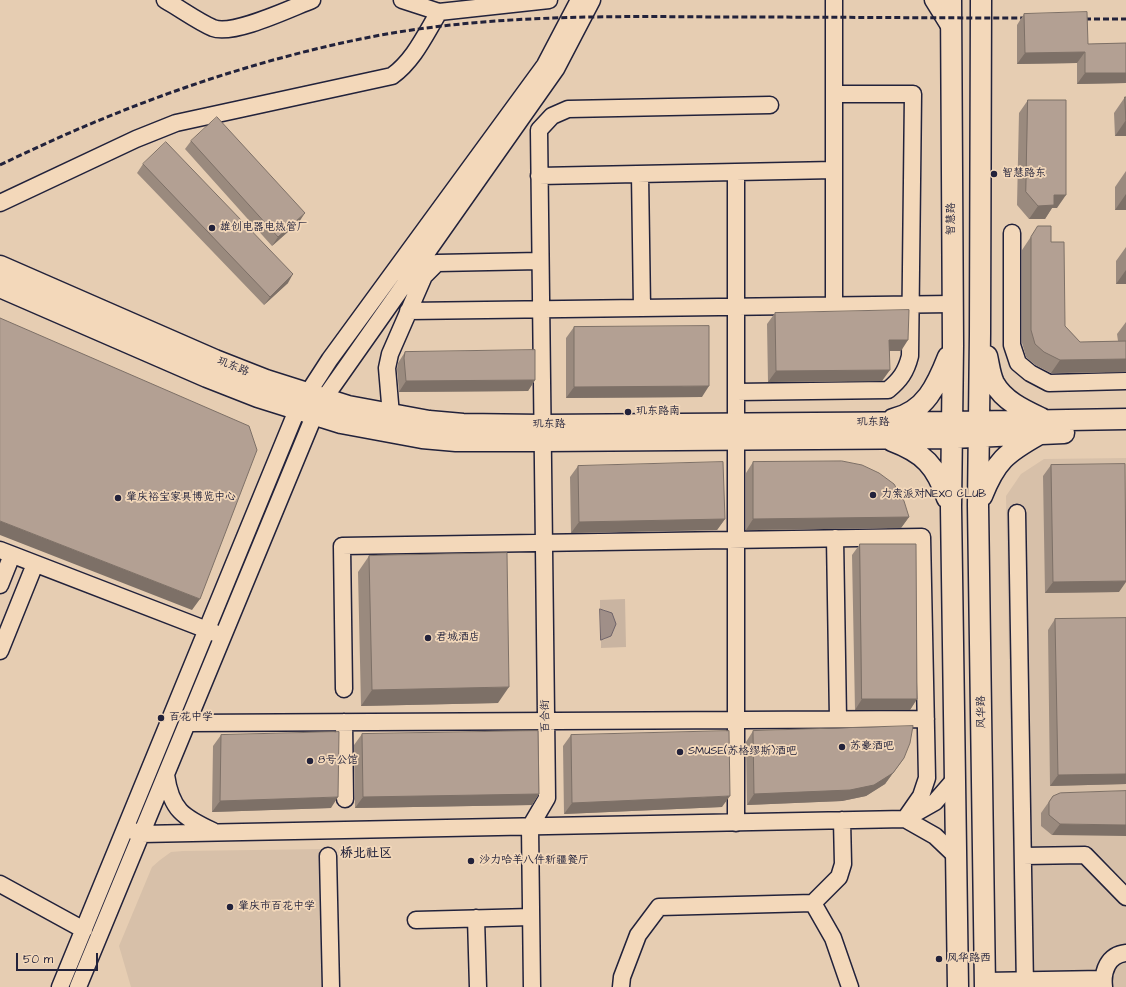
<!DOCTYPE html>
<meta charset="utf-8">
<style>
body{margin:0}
#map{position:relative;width:1126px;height:987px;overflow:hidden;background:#e6cdb2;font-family:"Architects Daughter",sans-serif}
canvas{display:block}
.scale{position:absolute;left:16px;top:953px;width:82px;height:18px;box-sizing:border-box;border:2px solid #22223b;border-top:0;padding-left:5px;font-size:12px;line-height:14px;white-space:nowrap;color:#22223b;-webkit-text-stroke:3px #f3d8ba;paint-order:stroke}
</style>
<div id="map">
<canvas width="1126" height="987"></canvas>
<div class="scale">50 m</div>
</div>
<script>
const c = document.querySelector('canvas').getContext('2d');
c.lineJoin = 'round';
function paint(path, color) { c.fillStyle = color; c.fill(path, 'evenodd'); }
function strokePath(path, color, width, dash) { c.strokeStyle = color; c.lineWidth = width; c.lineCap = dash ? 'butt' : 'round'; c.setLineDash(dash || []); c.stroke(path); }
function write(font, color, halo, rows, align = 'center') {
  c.font = font + ' "Architects Daughter","LXGW WenKai TC",sans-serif'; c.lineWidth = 3.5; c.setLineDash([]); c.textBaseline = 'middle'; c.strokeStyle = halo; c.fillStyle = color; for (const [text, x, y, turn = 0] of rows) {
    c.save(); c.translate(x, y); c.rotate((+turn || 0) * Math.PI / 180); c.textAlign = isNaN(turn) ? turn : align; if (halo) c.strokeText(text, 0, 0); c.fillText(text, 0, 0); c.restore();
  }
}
const built = new Path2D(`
 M 1126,458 L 1126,987 L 1015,987 L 1006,496 L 1021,474 L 1044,459 Z
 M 324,849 L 327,987 L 131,987 L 119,946 L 152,867 L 160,860 L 171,852 L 183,851 Z`);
const green = new Path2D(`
 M 625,599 L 626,647 L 601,648 L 601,640 L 606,639 L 606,610 L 600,609 L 600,600 Z`);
const water = new Path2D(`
 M 600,609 L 612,613 L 616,624 L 611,636 L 601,640 Z`);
const minor = new Path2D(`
 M 165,0 C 181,9 197,21 213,28 C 233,36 291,8 312,0
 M 402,0 L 439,12 L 549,0
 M 834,0 L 834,306
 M 933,0 L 951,29
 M 736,172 L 736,823
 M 640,174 L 642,308
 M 539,176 L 834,170
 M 0,203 L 136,139 L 176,123 L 392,76 C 414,60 425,35 439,12
 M 1012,233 L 1012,345 L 1018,363 L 1030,373 L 1049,383 L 1126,381
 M 408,311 L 952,304
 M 736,392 L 888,390 C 900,380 906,372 910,356 L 913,94 L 834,94
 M 391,415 L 387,368 L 390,354 L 424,276 L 437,263 L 540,261
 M 1017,513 L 1025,987
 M 835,538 L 838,719
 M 0,550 L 215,633
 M 0,585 L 12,555
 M 0,651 L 35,564
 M 344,689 L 342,546 L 922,537 L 927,778 L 921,796 L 905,819
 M 344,722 L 345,799
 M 188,723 L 926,719
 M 166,775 C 171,810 183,817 213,831
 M 905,819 L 935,836 L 956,856
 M 133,831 L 141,834 L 905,819 L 935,802 L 955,779
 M 328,856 L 331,987
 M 1023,856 L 1085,855 L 1126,897
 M 0,884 L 84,930
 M 813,903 L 839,877 L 843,864 L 842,820
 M 476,918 L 478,987
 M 416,920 L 531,917
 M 985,981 L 1103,979
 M 60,987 L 297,410 L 330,359 L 545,65 L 579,0
 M 78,987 L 314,416 L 323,400 L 556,69 L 592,0
 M 532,987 L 530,827 L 547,798 L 539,130 L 552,116 L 568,109 L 770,105
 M 621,987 L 622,977 L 638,935 L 659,907 L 813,903 L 833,938 L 850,987
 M 1104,987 C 1102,971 1108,955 1126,953`);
const major = new Path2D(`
 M 951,0 L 953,345 L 951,507 L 958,987
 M 981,0 L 980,334 L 978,505 L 985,987
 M 0,266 L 215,360 L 266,380 L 348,406 L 429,421 L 463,424 L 542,425 L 951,422 L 1126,419
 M 0,287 L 207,377 L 258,397 L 341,423 L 422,438 L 456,441 L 542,441 L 951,438 L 1064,433
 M 987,356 C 989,364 990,375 994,383 C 1004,401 1024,410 1041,418
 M 893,419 C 925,412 937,385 948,357
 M 892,441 C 924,453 936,466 947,498
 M 982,496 C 996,461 1006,453 1038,435`);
const rail = new Path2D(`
 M 1076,19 L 1126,19
 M 0,165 C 121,106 248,60 381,35 C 492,15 607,16 719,17 C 824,17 928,18 1032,18`);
const wall = new Path2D(`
 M 1024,14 L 1088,44 L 1126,43 L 1126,83 L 1077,84 L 1077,63 L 1017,64 L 1017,25 Z
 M 1125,97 L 1126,97 L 1126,136 L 1115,136 L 1114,113 Z
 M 1028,100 L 1057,208 L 1052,208 L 1045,219 L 1029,219 L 1017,205 L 1019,113 Z
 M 191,141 L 299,222 L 272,246 L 185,149 Z
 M 143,164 L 288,283 L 264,305 L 137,173 Z
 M 1126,171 L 1126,210 L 1115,210 L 1115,187 Z
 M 1038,226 L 1051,242 L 1065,326 L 1080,342 L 1118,341 L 1117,334 L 1126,322 L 1126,372 L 1051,373 L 1035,365 L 1026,357 L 1022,343 L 1022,250 Z
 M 1126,247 L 1126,284 L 1116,284 L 1116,261 Z
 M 775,313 L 901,351 L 890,351 L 882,381 L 768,382 L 767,324 Z
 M 574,327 L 702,397 L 566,398 L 566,338 Z
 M 405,352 L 535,380 L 528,391 L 399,392 L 397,369 L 398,363 Z
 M 753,462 L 909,517 L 901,528 L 746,530 L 746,473 Z
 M 1051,465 L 1119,592 L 1045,593 L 1043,476 Z
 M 578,466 L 725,519 L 717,530 L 571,533 L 570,477 Z
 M 860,544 L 917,699 L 910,710 L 855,710 L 852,555 Z
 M 369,556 L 498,703 L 361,706 L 358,572 Z
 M 1126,618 L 1126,784 L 1050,786 L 1048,630 L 1055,619 Z
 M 753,731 L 904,758 L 885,784 L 866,796 L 842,801 L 747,805 L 746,742 Z
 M 362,734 L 539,794 L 532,805 L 355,808 L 354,745 Z
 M 221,735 L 331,808 L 212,812 L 213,746 Z
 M 571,735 L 722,807 L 564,814 L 563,746 Z
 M 1126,791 L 1052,835 L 1041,826 L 1041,813 L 1053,796 Z`);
const shadedWall = new Path2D(`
 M 1085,52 L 1077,63 L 1017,64 L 1025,53 Z
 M 1085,73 L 1126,73 L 1126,83 L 1077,84 Z
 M 1126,120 L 1126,136 L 1115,136 Z
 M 1126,194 L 1126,210 L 1115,210 Z
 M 1054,195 L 1066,195 L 1057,208 L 1052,208 L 1045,219 L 1029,219 L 1038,206 Z
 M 305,213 L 299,222 L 272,246 L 278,237 Z
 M 1126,270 L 1126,284 L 1116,284 Z
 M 293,274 L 288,283 L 264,305 L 270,297 Z
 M 889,340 L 908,340 L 901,351 L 882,351 Z
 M 1126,359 L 1126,372 L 1051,373 L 1060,360 Z
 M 890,370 L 882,381 L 768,382 L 776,371 Z
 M 535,380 L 528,391 L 399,392 L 406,381 Z
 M 709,386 L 702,397 L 566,398 L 574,387 Z
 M 909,517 L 901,528 L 746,530 L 753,519 Z
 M 725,519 L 717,530 L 571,533 L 579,522 Z
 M 0,521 L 200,599 L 192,610 L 0,535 Z
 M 1126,581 L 1126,582 L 1119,592 L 1045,593 L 1053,582 Z
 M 509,687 L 498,703 L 361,706 L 372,690 Z
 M 862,699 L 917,699 L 910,710 L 855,710 Z
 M 904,758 L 885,784 L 866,796 L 842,801 L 747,805 L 754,794 Z
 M 1126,774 L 1126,784 L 1050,786 L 1058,775 Z
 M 539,794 L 532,805 L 355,808 L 363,797 Z
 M 730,796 L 722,807 L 564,814 L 572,803 Z
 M 338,797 L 331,808 L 212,812 L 220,801 Z
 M 1060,824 L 1126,825 L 1126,836 L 1052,835 Z`);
const building = new Path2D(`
 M 1087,12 L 1088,44 L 1126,43 L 1126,73 L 1085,73 L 1085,52 L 1025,53 L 1024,14 Z
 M 1125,97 L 1126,97 L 1126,120 Z
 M 1028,100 L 1066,100 L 1066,195 L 1054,195 L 1054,205 L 1038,206 L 1026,192 Z
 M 217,117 L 305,213 L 278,237 L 191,141 Z
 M 166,142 L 293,274 L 270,297 L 143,164 Z
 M 1038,226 L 1051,226 L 1051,242 L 1064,242 L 1065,326 L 1080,342 L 1126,341 L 1126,359 L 1060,360 L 1044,352 L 1035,344 L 1031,330 L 1031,237 Z
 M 909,310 L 908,340 L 889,340 L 890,370 L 776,371 L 775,313 Z
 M 0,318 L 249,426 L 257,450 L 200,599 L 0,521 Z
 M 709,326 L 709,386 L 574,387 L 574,327 Z
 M 535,350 L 535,380 L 406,381 L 404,358 L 405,352 Z
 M 842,461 L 862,465 L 879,473 L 894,484 L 904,501 L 909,517 L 753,519 L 753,462 Z
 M 723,462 L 725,519 L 579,522 L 578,466 Z
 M 1125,464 L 1126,581 L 1053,582 L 1051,465 Z
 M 860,544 L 916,544 L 917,699 L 862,699 Z
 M 507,553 L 509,687 L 372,690 L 369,556 Z
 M 1126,618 L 1126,774 L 1058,775 L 1055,619 Z
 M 913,726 L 910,743 L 904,758 L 893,773 L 874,785 L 850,790 L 754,794 L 753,731 Z
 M 538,731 L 539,794 L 363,797 L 362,734 Z
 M 729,731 L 730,796 L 572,803 L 571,735 Z
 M 339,732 L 338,797 L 220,801 L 221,735 Z
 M 1126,791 L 1126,825 L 1060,824 L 1049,815 L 1049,802 L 1053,796 L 1060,793 Z`);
const markers = [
 [994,174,4,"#22223b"],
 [212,228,4,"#22223b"],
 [628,412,4,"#22223b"],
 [873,495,4,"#22223b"],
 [118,498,4,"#22223b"],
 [428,638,4,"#22223b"],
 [161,718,4,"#22223b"],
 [842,747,4,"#22223b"],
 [680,752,4,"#22223b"],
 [310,761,4,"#22223b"],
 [471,861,4,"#22223b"],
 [230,907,4,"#22223b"],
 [939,959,4,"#22223b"]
];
const poiNames = [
 ["智慧路东",1002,174],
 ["雄创电器电热管厂",220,228],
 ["玑东路南",636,412],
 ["力索派对NEXO CLUB",881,495],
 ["肇庆裕宝家具博览中心",126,498],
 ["君城酒店",436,638],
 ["百花中学",169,718],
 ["苏豪酒吧",850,747],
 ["SMUSE(苏格缪斯)酒吧",688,752],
 ["8号公馆",318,761],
 ["沙力哈羊八件新疆餐厅",479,861],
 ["肇庆市百花中学",238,907],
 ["风华路西",947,959]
];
const streetNames = [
 ["智慧路",952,219,-90],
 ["玑东路",233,367,22],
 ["玑东路",873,423],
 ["玑东路",549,425],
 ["风华路",982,712,-91],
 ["百合街",546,716,-91]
];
const quarterNames = [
 ["桥北社区",366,854]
];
paint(built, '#d7c0a9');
paint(green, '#c9b4a1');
paint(water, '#a08f88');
strokePath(water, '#6e6369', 1);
strokePath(minor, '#22223b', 19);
strokePath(major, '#22223b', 23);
strokePath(minor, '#f3d8ba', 16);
strokePath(major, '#f3d8ba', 20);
strokePath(rail, '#22223b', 3, [6, 3]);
paint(wall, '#9a8a7e');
paint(shadedWall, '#7d7067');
paint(building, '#b3a093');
strokePath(building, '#7d7067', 1);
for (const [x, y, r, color] of markers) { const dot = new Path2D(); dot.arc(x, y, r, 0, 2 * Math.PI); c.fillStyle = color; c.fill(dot); strokePath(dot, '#f3d8ba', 1.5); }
write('11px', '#22223b', '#f3d8ba', poiNames, 'left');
write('11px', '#22223b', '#f3d8ba', streetNames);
write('bold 13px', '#22223b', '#f3d8ba', quarterNames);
</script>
